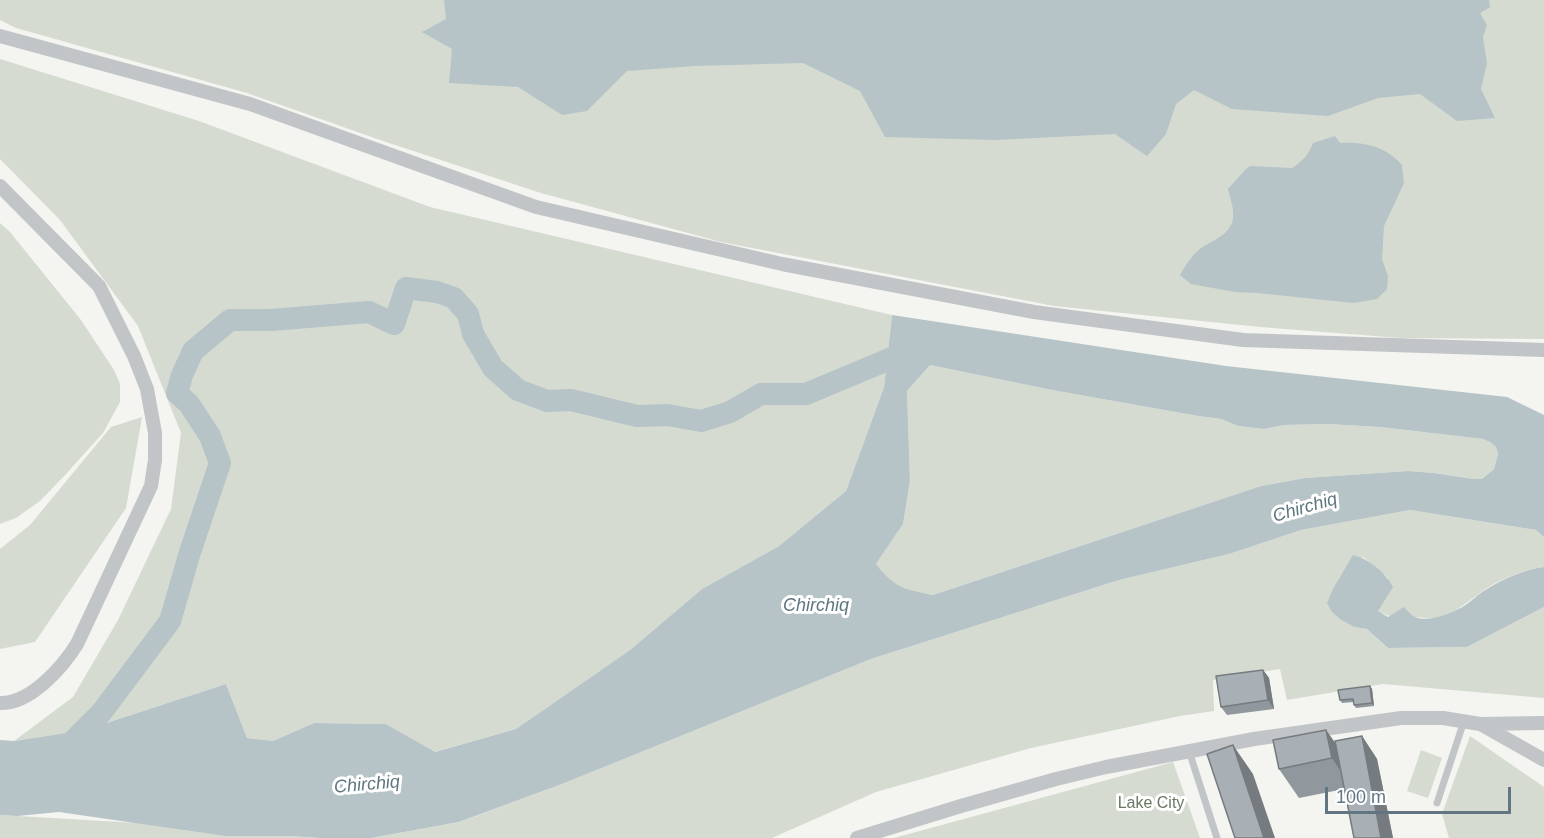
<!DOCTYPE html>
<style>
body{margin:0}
#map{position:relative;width:1544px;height:838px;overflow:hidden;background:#f4f4f0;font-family:Arial,sans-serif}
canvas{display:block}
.scale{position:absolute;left:1325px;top:787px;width:186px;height:27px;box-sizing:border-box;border:3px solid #627582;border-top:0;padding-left:8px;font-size:18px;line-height:21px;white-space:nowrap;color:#627582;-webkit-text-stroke:4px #fff;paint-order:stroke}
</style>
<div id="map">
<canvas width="1544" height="838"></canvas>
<div class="scale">100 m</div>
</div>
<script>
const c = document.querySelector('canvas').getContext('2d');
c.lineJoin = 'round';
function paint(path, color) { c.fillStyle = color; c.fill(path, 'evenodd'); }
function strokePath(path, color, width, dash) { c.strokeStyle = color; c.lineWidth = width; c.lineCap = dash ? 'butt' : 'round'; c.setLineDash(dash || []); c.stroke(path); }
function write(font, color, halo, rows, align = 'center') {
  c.font = font + ' Arial,sans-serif'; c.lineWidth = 6; c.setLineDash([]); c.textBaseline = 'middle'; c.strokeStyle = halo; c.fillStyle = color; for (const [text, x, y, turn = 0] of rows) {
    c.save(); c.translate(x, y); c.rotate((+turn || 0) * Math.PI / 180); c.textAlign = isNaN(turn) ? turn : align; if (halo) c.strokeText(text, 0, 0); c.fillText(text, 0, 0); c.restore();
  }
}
const green = new Path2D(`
 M 0,0 L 1544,0 L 1544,339 L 1400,338 L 1260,327 L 1054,306 L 721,242 L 541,193 L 383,141 L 247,93 L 16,28 L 0,20 Z
 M 0,59 L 199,121 L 430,207 L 892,315 L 884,387 L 846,491 L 779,546 L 702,589 L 630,650 L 516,729 L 434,752 L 386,724 L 314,723 L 273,741 L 247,738 L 226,684 L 85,730 L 14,741 L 73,697 L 118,620 L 171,509 L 181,433 L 138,326 L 60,220 L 0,159 Z
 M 0,223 L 10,232 L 81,320 L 114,370 L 120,384 L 120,402 L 103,433 L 66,474 L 40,501 L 16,518 L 0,524 Z
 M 930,365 L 1052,390 L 1198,416 L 1221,419 L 1238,426 L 1264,429 L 1284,425 L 1328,424 L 1380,427 L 1483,439 L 1490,442 L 1496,447 L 1498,454 L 1494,469 L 1482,479 L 1474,479 L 1434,473 L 1408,471 L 1305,478 L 1261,486 L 933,595 L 909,591 L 890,581 L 876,564 L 903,524 L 910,481 L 907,391 Z
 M 142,417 L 126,508 L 35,642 L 0,649 L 0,549 L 30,525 L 111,427 Z
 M 1410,510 L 1536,530 L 1544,537 L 1544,567 C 1523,570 1502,578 1484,590 C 1470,600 1458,611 1441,617 C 1431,620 1423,617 1414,617 C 1399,616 1392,619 1378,611 L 1388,578 L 1363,557 L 1332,612 L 1354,627 L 1367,629 L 1388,648 L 1467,647 L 1544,607 L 1544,698 L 1383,684 L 1287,700 L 1280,669 L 1213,680 L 1214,711 L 1180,716 L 1031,748 L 876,792 L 772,838 L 371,838 L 460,822 L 562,784 L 871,659 L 1119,580 L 1229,554 L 1301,530 Z
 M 1470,736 L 1544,787 L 1544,838 L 1449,838 L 1442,814 Z
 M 1421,750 L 1442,758 L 1428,798 L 1407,791 Z
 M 1173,762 L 1200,838 L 894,838 Z
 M 0,815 L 138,823 L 225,836 L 288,836 L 320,838 L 0,838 Z`);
const water = new Path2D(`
 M 444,0 L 1489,0 L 1490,7 L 1480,13 L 1487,25 L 1483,37 L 1487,63 L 1481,89 L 1495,118 L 1457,121 L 1420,94 L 1378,98 L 1328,116 L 1232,109 L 1194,90 L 1176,104 L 1166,134 L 1147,156 L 1115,134 L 995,140 L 885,137 L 860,91 L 803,63 L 695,66 L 627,71 L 587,111 L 562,115 L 518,87 L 449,83 L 452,49 L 422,32 L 446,19 Z
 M 1335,136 L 1340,143 C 1364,142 1385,146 1402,165 L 1404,183 L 1384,226 L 1382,259 L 1388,276 L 1387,289 L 1377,299 L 1354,303 L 1257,293 L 1235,292 L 1191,284 L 1180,275 C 1185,266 1192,255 1200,249 C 1212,240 1232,235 1233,217 C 1234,208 1230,198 1228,189 L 1245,170 L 1250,166 L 1292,168 C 1302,162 1309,154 1313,143 Z
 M 892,315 L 1226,366 L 1507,397 L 1544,415 L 1544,537 L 1536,530 L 1410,510 L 1301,530 L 1229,554 L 1119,580 L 871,659 L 562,784 L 459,822 L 371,838 L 320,838 L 288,836 L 225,836 L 59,812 L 17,816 L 0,815 L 0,740 L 14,741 L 85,730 L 226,684 L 247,738 L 273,741 L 314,723 L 386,724 L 435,752 L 516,729 L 630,650 L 702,589 L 779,546 L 846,491 L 884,387 ZM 930,365 L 1052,390 L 1198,416 L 1221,419 L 1238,426 L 1264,429 L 1284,425 L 1328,424 L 1380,427 L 1483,439 L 1490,442 L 1496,447 L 1498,454 L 1494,469 L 1482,479 L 1474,479 L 1434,473 L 1408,471 L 1305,478 L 1261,486 L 933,595 C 903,589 895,588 876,564 L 903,524 L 910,481 L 907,391 Z
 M 1353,555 C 1369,559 1385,572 1393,587 L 1378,611 L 1388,617 L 1404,607 C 1407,610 1411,615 1415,617 C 1429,623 1452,613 1464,606 C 1472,601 1479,593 1487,589 C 1505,578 1523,570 1544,567 L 1544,607 L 1467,647 L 1388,648 L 1367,629 L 1354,627 L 1340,619 L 1332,612 L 1327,603 L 1333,589 Z`);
const river = new Path2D(`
 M 62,752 L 101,713 L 170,621 L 190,552 L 220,463 L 210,436 L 189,404 L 177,393 L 182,375 L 193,351 L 230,320 L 271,320 L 369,312 L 394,324 L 406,288 L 437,292 L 454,298 L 468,314 L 473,334 L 493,368 L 518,390 L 547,401 L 571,400 L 637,416 L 668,415 L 701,421 L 730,412 L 761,394 L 806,394 L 892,358 L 917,352`);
const lane = new Path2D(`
 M 1189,751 L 1217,838
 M 1437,803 L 1464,721`);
const street = new Path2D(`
 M 0,36 L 250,104 L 536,207 L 782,264 L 1034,312 L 1243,340 L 1544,350
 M 0,186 L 99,286 L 134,356 L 147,389 L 155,433 L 155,460 L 151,486 L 77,644 C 62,668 30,704 0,703
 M 1482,725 L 1544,760
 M 857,838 L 961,806 L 1056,779 L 1106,767 L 1254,739 L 1401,718 L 1443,718 L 1480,724 L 1544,723`);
const wall = new Path2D(`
 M 1263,670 L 1269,678 L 1274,709 L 1227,715 L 1221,707 Z
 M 1370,686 L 1372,689 L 1374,706 L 1356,708 L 1354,705 L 1353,702 L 1342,703 L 1340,700 Z
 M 1326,730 L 1336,744 L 1362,736 L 1377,759 L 1393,838 L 1354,838 L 1344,789 L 1299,798 L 1279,769 Z`);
const shadedWall = new Path2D(`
 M 1263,670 L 1269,678 L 1274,709 L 1268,700 Z
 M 1370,686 L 1372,689 L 1374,706 L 1372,703 Z
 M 1326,730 L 1347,760 L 1352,788 L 1332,758 Z
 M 1362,736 L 1377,759 L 1393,838 L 1381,838 Z
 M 1233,745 L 1253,774 L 1275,838 L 1264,838 Z`);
const building = new Path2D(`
 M 1263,670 L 1268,700 L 1221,707 L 1216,676 Z
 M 1370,686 L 1372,703 L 1354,705 L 1353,699 L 1340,700 L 1338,690 Z
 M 1326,730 L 1332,758 L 1279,769 L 1273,740 Z
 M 1362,736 L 1381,838 L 1354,838 L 1335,741 Z
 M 1233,745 L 1264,838 L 1235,838 L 1207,754 Z`);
const parkNames = [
 ["Lake City",1151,804]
];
const waterNames = [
 ["Chirchiq",1305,508,-16],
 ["Chirchiq",816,606],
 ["Chirchiq",367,785,-5]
];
paint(green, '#d5dbd1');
paint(water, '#b6c4c7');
strokePath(river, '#b6c4c7', 22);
strokePath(lane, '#c1c5c8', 7);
strokePath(street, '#c1c5c8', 14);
paint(wall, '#90979d');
paint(shadedWall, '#767b7f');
paint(building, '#a8b0b6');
strokePath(building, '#767b7f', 1.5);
write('16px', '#677961', '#fff', parkNames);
write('italic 18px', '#5e777f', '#fff', waterNames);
</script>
